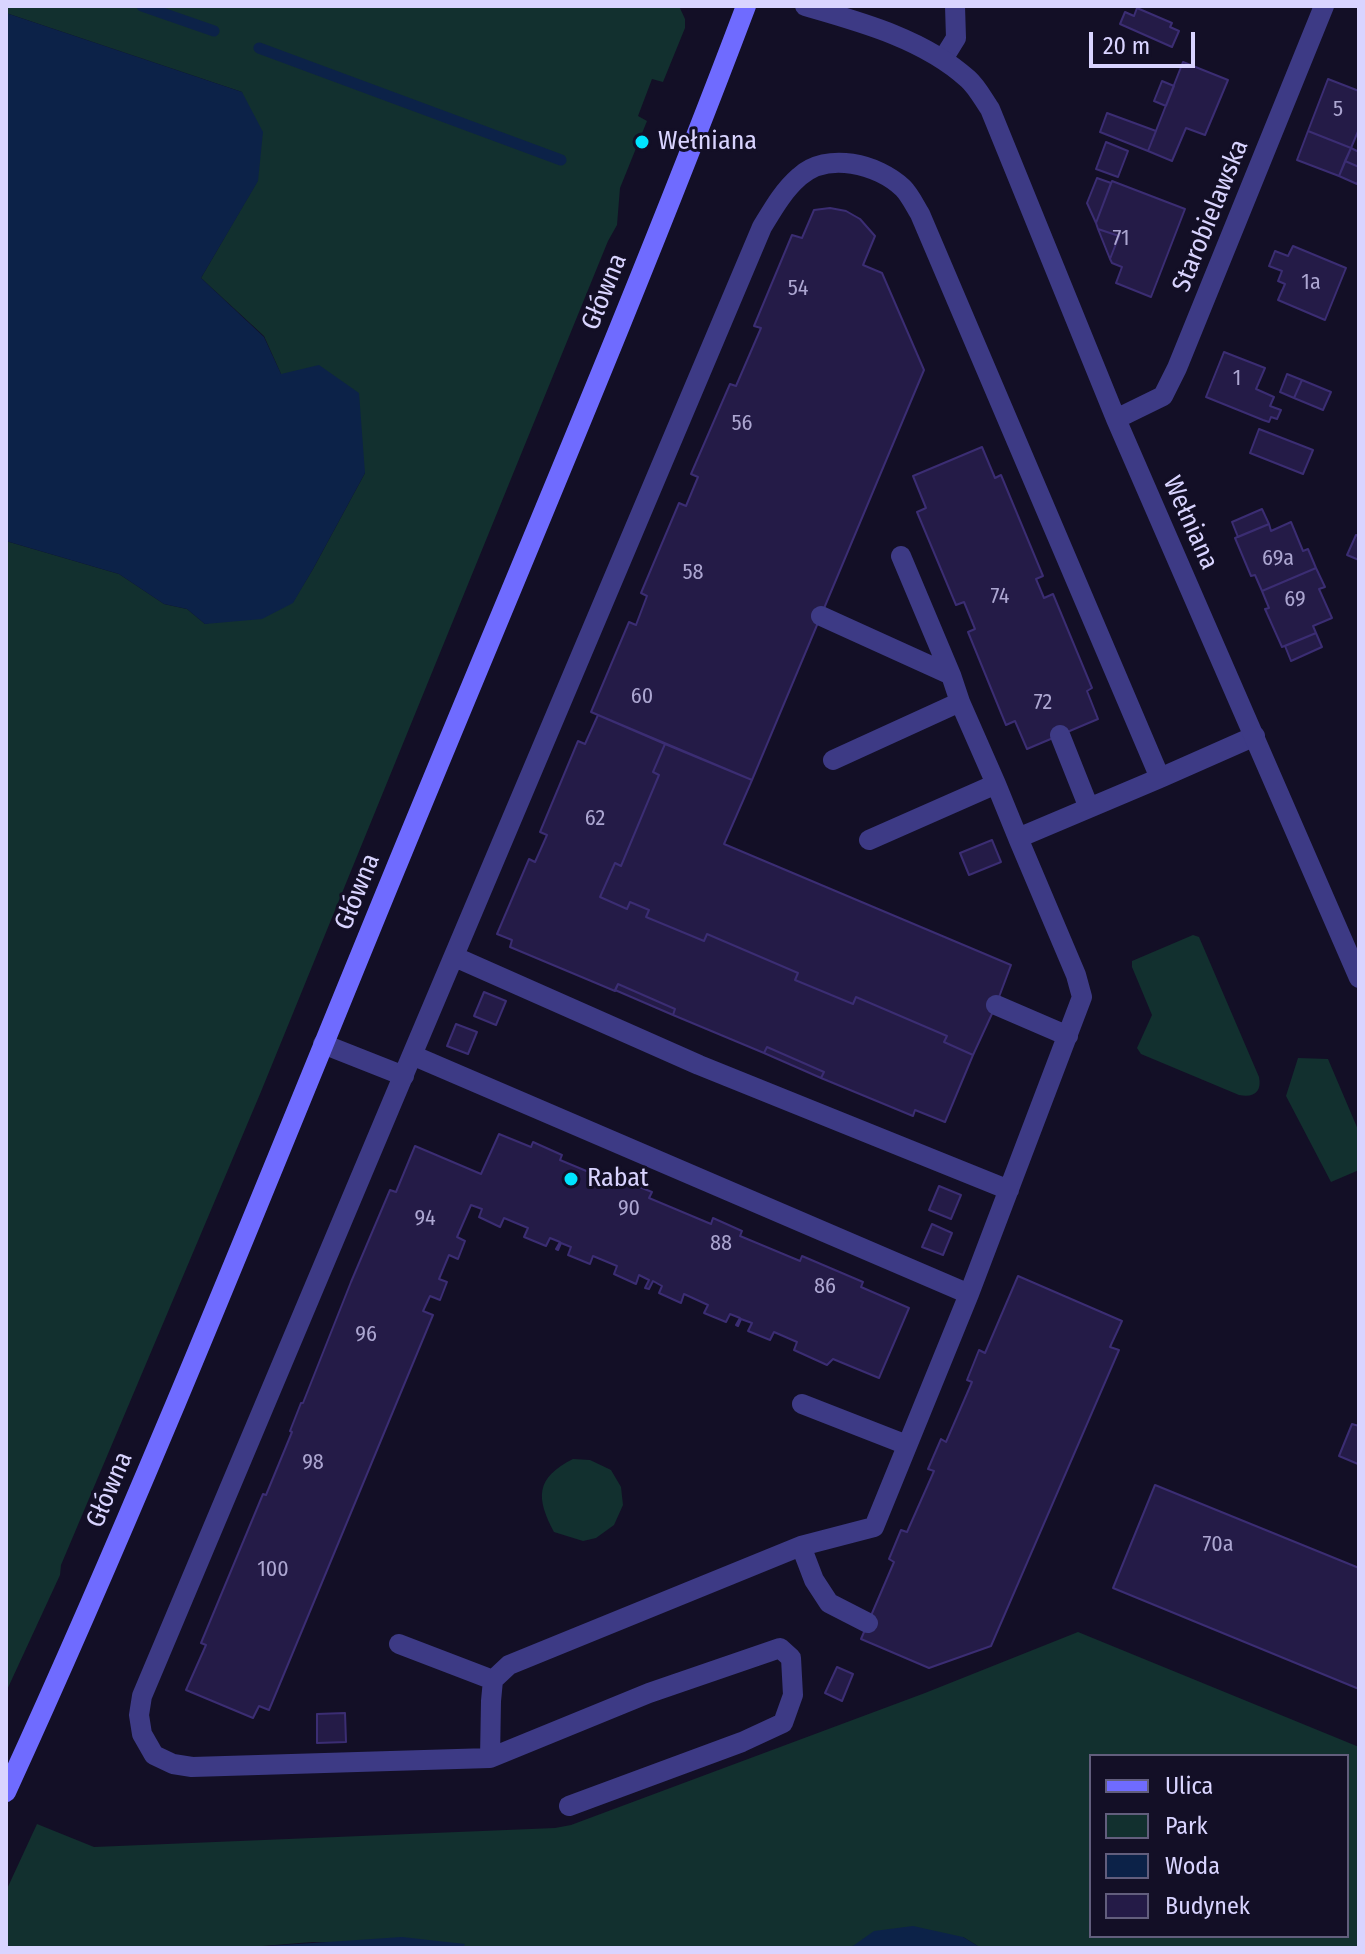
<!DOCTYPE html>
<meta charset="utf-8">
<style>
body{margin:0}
#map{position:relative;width:1365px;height:1954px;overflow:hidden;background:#130f26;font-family:"Fira Sans Condensed",sans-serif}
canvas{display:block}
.frame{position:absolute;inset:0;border:8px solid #d9d4ff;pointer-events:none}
.legend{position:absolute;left:1089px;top:1754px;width:260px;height:184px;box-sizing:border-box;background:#130f26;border:2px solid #625e7d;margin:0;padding:10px 14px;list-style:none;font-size:24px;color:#d9d4ff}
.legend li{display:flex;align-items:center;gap:16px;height:40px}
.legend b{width:40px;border:2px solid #625e7d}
.scale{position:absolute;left:1089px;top:32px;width:106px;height:36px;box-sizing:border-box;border:4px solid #d9d4ff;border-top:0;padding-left:10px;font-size:24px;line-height:28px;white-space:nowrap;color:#d9d4ff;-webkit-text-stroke:6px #130f26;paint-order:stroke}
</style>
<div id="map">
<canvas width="1365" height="1954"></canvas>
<div class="frame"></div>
<ul class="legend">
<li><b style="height:10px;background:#6f6bff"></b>Ulica</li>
<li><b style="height:22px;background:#12302f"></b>Park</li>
<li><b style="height:22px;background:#0c2248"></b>Woda</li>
<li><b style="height:22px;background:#241b47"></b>Budynek</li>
</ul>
<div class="scale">20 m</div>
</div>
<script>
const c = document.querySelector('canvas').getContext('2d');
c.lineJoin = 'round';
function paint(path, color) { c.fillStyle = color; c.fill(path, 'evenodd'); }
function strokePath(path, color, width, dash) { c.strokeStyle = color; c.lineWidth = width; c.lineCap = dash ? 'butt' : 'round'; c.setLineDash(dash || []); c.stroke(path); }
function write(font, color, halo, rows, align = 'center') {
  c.font = font + ' "Fira Sans Condensed",sans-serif'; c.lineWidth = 6; c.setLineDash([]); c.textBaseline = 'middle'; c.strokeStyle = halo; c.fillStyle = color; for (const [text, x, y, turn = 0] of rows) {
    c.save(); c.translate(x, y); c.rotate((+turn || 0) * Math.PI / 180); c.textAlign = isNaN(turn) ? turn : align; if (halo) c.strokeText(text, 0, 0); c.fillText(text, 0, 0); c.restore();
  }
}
const green = new Path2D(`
 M 6,6 L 679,6 L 685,19 L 685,28 L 663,82 L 652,79 L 638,116 L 647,121 L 620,188 L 617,225 L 608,241 L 260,1094 L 61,1565 L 60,1575 L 6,1692 L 6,541 L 119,574 L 164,604 L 187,609 L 205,624 L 293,602 L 313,569 L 365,473 L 281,374 L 264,336 L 201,278 L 258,180 L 242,92 L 6,13 Z
 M 1193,935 L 1199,937 L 1259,1077 C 1262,1092 1254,1098 1239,1095 L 1141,1054 L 1137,1048 L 1152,1015 L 1132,967 L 1132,961 Z
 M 1298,1058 L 1328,1059 L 1359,1132 L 1359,1170 L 1331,1182 L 1286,1096 Z
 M 573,1459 L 590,1460 L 611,1470 L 621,1487 L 623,1505 L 614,1525 L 596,1538 L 583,1541 L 554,1532 C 536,1498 535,1478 573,1459 Z
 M 1078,1632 L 1359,1747 L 1359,1948 L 981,1948 L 963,1937 L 852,1946 L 850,1948 L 463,1948 L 464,1944 L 312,1942 L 238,1948 L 6,1948 L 6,1891 L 37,1824 L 94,1847 L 555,1828 L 571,1825 L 925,1693 ZM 1091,1756 L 1347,1756 L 1347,1936 L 1091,1936 Z`);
const water = new Path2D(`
 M 6,13 L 242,92 L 263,132 L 258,181 L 201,278 L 264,337 L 281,374 L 319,365 L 359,393 L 365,473 L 313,569 L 293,603 L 262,619 L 205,624 L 187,609 L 164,604 L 119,574 L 6,541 Z
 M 913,1926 L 963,1937 L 981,1948 L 850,1948 L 874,1931 Z
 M 402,1937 L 465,1944 L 463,1948 L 238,1948 Z`);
const stream = new Path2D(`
 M 142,6 L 214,31
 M 259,48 L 561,160`);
const building = new Path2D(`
 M 1137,8 L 1172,23 L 1170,27 L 1179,31 L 1172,47 L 1120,24 L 1125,12 L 1134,16 Z
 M 1183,62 L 1228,80 L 1205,135 L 1186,128 L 1172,161 L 1148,151 Z
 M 1328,79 L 1359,91 L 1359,129 L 1351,148 L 1308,131 Z
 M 1162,81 L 1174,86 L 1166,106 L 1154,101 Z
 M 1107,113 L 1156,131 L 1148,151 L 1100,132 Z
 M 1308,131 L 1351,148 L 1339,176 L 1297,160 Z
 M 1106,142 L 1128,151 L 1118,177 L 1096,169 Z
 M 1351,148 L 1359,152 L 1359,167 L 1345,161 Z
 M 1345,161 L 1359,167 L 1359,178 L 1357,184 L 1339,176 Z
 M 1097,178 L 1111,183 L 1096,223 L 1087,203 Z
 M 1112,181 L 1185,209 L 1151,297 L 1116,283 L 1122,267 L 1112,263 L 1110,259 L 1119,236 L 1098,229 L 1096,223 Z
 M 830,208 L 846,211 L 860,219 L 875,236 L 863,265 L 882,273 L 924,370 L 752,780 L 591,712 L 629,622 L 636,625 L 647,596 L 641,593 L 679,503 L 686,506 L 698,477 L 691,474 L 730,384 L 736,386 L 761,328 L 754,326 L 792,235 L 802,238 L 814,210 Z
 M 1098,229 L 1119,236 L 1110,259 Z
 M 1293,246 L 1346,268 L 1325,320 L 1278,300 L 1285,284 L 1278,281 L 1282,271 L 1269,266 L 1275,251 L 1288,256 Z
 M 1224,352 L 1265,368 L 1256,389 L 1274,397 L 1270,406 L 1281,410 L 1277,419 L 1271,417 L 1269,422 L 1263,420 L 1206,397 Z
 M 1287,374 L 1302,380 L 1294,398 L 1280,392 Z
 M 1302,380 L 1331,392 L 1323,410 L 1294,398 Z
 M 1259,429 L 1313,450 L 1303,474 L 1250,453 Z
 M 982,447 L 995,478 L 1001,475 L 1043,576 L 1036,579 L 1044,598 L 1053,594 L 1092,688 L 1087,691 L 1098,719 L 1027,749 L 1015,721 L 1006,725 L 968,632 L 975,629 L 964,602 L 956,605 L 917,512 L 926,508 L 913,476 Z
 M 1262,509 L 1269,524 L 1238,537 L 1232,522 Z
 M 1291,522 L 1303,551 L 1308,549 L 1316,568 L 1262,591 L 1255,575 L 1251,576 L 1235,538 L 1269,524 L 1271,531 Z
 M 1356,535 L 1359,536 L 1359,560 L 1347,555 Z
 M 1316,568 L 1325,587 L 1319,589 L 1332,618 L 1313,626 L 1316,633 L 1282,647 L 1265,609 L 1269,608 L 1262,591 Z
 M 1316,633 L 1322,647 L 1291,661 L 1285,646 Z
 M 598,715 L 665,744 L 653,772 L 659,775 L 621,866 L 615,863 L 600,897 L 627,909 L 630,902 L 649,910 L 646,917 L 704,941 L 707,934 L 798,973 L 795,980 L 853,1004 L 856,997 L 947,1036 L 944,1042 L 973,1055 L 945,1122 L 915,1110 L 913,1116 L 821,1078 L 824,1072 L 767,1047 L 764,1053 L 673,1015 L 675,1009 L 618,984 L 615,991 L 510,947 L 512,940 L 497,934 L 529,859 L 535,862 L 547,835 L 540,832 L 578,741 L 585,744 Z
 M 665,744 L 752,780 L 724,844 L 1011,965 L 996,1005 L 973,1055 L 944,1042 L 947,1036 L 856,997 L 853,1004 L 795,980 L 798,973 L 707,934 L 704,941 L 646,917 L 649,910 L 630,902 L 627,909 L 600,897 L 615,863 L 621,866 L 659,775 L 653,772 Z
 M 992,840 L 1001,862 L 969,875 L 960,853 Z
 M 618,984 L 675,1009 L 673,1015 L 615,990 Z
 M 484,992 L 506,1001 L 496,1025 L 474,1016 Z
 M 456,1024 L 477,1032 L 468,1054 L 447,1046 Z
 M 767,1047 L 824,1072 L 821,1078 L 764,1053 Z
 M 499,1134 L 531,1147 L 533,1142 L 562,1155 L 560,1160 L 620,1185 L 622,1180 L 652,1192 L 649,1198 L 711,1224 L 713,1218 L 742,1231 L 740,1236 L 800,1261 L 802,1256 L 863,1282 L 861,1287 L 909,1308 L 879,1378 L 833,1359 L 827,1365 L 794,1350 L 797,1342 L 774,1332 L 770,1340 L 748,1331 L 752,1323 L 741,1319 L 738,1326 L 736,1325 L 740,1318 L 730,1314 L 726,1322 L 704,1313 L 708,1305 L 684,1294 L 681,1303 L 659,1293 L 662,1286 L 653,1281 L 649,1289 L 645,1288 L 649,1280 L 639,1275 L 636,1284 L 614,1274 L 617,1266 L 593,1256 L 590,1264 L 568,1255 L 571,1247 L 561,1243 L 558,1250 L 556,1249 L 560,1242 L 550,1238 L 546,1246 L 524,1237 L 528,1228 L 504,1218 L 500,1227 L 479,1217 L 482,1209 L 471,1205 L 457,1237 L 465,1241 L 458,1259 L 449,1255 L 439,1279 L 447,1282 L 440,1300 L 430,1296 L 423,1311 L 433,1315 L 269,1710 L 259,1706 L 253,1718 L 186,1690 L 206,1645 L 201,1643 L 263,1494 L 266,1495 L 292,1432 L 290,1431 L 301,1403 L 303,1403 L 351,1282 L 390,1190 L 396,1192 L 415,1146 L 481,1174 Z
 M 939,1186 L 961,1195 L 951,1219 L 929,1210 Z
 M 932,1224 L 952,1233 L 943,1255 L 922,1247 Z
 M 1018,1276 L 1122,1321 L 1110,1347 L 1119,1350 L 991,1646 L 929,1668 L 861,1639 L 894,1562 L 889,1559 L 901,1530 L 907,1532 L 934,1471 L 928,1469 L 941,1439 L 946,1442 L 972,1382 L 967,1380 L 979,1350 L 985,1353 Z
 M 1352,1424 L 1359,1426 L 1358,1464 L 1339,1456 Z
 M 1155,1485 L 1359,1568 L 1359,1689 L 1113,1588 Z
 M 837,1667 L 853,1674 L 842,1701 L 825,1693 Z
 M 345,1713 L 346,1742 L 317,1743 L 317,1714 Z`);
const lane = new Path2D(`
 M 943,59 L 956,38 L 955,6
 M 901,556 L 951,675 L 960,702 L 996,784 L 1018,838 L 1160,778 L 1255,736
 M 821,616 L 951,675
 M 1060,735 L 1089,808
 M 833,760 L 960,702
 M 869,840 L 996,784
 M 455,957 L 699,1065 L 1009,1190
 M 996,1005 L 1068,1036
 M 323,1044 L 404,1076
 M 412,1055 L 762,227 C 773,209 783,191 799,177 C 827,151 878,164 903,188 C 910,195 915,206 920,214 L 1160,778
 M 969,1294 L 412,1055 L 142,1696 L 139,1715 L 142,1734 L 154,1755 L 173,1764 L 192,1767 L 490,1758 L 491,1701 L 493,1680 L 509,1665 L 801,1546 L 874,1527 L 969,1294 L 1082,997 L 1076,975 L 1018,838
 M 802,1404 L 907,1445
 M 801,1546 L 814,1580 L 829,1603 L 868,1623
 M 399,1644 L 493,1680
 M 490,1758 L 649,1693 L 780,1648 L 791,1658 L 793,1695 L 783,1723 L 742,1742 L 569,1806`);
const street = new Path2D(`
 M 805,6 C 861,22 924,39 968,79 C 977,87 983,99 990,109 L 1116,419 L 1359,978
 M 1116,419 L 1163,396 L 1177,368 L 1324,6`);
const secondary = new Path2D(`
 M 6,1792 C 145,1489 268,1179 395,870 C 513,583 636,297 746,6`);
const markers = [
 [642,142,8,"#00e5ff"],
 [571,1179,8,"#00e5ff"]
];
const numberNames = [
 ["5",1338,110],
 ["71",1121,239],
 ["1a",1311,283],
 ["54",798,289],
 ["1",1237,379],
 ["56",742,424],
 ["69a",1278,559],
 ["58",693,573],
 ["74",1000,597],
 ["69",1295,600],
 ["60",642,697],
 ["72",1043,703],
 ["62",595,819],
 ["90",629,1209],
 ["94",425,1219],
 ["88",721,1244],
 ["86",825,1287],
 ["96",366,1335],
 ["98",313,1463],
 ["70a",1218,1545],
 ["100",273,1570]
];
const poiNames = [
 ["Wełniana",658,142],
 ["Rabat",587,1179]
];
const streetNames = [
 ["Starobielawska",1211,216,-68],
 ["Główna",605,292,-68],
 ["Wełniana",1190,523,66],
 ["Główna",358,892,-68],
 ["Główna",110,1490,-67]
];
paint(green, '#12302f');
paint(water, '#0c2248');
strokePath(stream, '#0c2248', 11);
paint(building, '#241b47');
strokePath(building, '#3b2d73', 2);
strokePath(lane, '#3d3a85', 20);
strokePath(street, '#3d3a85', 20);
strokePath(secondary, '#6f6bff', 20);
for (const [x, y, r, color] of markers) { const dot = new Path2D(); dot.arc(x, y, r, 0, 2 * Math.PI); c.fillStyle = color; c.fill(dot); strokePath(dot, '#130f26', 3); }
write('22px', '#aca6d1', null, numberNames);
write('26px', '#d9d4ff', '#130f26', poiNames, 'left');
write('26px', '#d9d4ff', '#130f26', streetNames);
</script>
